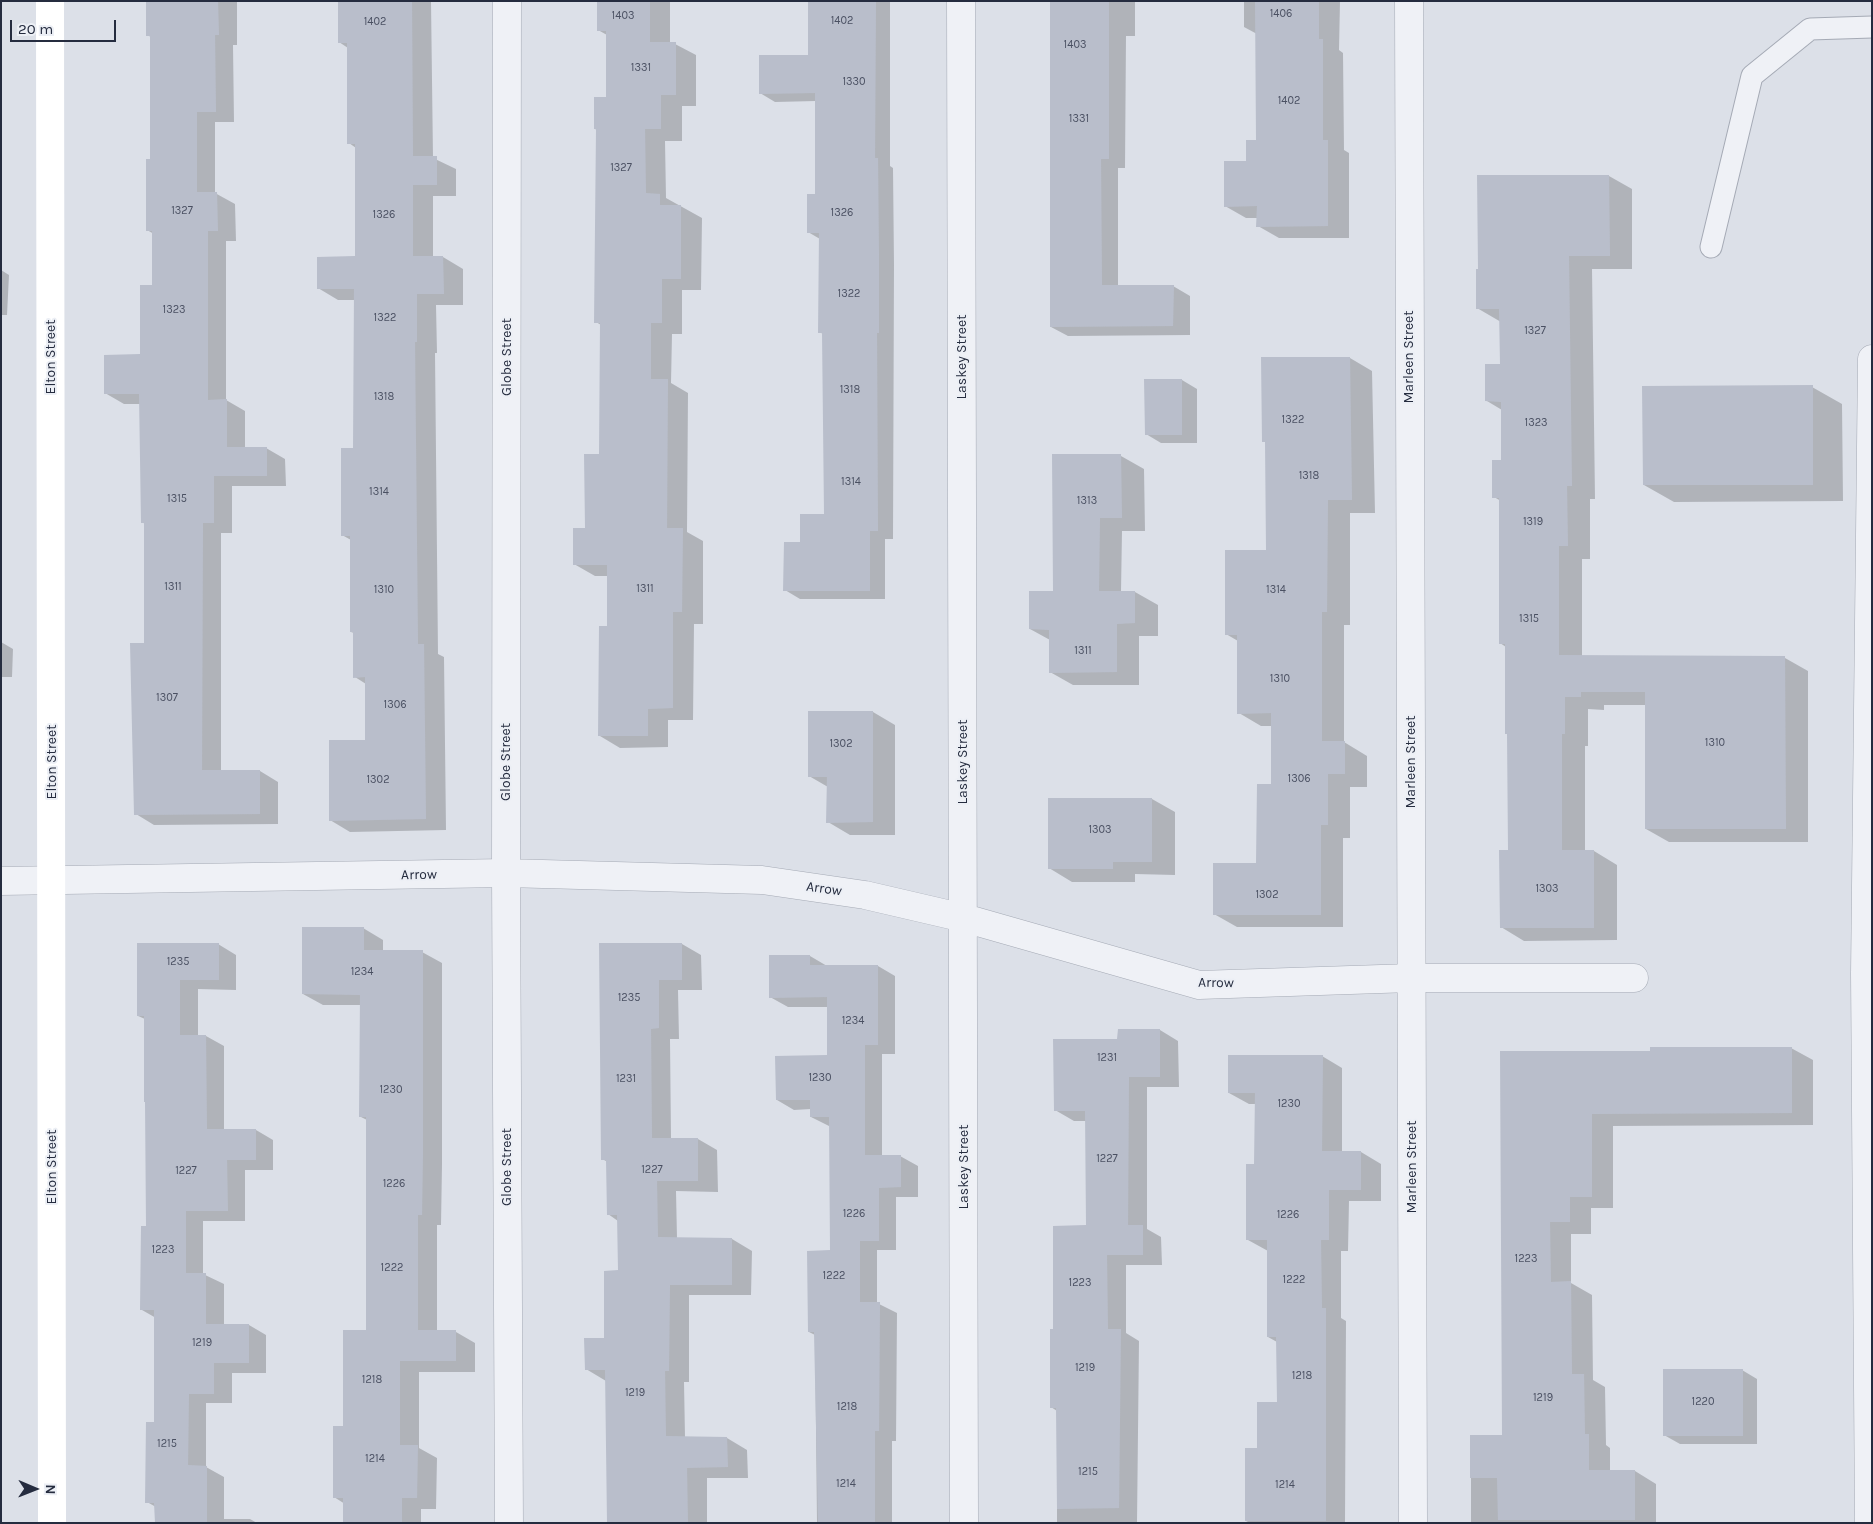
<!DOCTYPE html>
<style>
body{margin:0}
#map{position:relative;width:1873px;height:1524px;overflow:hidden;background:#dce0e8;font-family:Karla,sans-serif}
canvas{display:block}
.frame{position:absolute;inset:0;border:2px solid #252c3f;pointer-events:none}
.north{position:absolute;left:10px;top:1464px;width:50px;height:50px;-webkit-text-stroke:4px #eceff5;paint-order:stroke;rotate:91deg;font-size:14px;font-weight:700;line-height:20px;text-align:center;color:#252c3f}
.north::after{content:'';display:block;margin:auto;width:18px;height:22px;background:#252c3f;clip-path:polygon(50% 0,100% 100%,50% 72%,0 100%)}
.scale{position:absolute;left:10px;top:20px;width:106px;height:22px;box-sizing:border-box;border:2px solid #252c3f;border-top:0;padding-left:6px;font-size:15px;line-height:18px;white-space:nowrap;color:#252c3f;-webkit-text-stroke:4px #eceff5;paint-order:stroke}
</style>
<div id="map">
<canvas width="1873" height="1524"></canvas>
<div class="frame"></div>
<div class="north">N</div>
<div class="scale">20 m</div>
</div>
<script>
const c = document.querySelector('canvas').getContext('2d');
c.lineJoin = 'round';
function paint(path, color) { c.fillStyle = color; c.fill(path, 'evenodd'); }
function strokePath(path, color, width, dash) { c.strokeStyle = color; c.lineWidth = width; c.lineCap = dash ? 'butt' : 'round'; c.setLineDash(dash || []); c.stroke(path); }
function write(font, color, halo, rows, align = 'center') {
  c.font = font + ' Karla,sans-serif'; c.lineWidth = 4; c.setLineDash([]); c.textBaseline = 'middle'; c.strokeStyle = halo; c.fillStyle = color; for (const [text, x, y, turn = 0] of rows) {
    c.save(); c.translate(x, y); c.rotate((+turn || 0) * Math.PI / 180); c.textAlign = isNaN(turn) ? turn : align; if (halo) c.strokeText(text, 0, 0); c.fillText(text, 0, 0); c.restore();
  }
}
const shadow = new Path2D(`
 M 147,1 L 237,1 L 237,45 L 233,45 L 234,122 L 215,122 L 215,193 L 235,204 L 236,241 L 226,241 L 226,400 L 245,411 L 245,448 L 266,448 L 285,459 L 286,486 L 232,486 L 232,533 L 221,533 L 221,771 L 260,771 L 278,782 L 278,824 L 154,825 L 136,814 L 145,644 L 145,524 L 142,522 L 140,404 L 124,404 L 105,393 L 141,355 L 154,286 L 154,234 L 147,230 L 152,160 L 151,37 L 147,35 Z
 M 339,1 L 431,1 L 433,158 L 456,169 L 456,196 L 433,196 L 433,257 L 443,257 L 463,269 L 463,305 L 436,305 L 437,353 L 435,353 L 438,654 L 444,657 L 446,830 L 350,832 L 330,820 L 367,741 L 366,684 L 355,677 L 354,633 L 351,632 L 351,540 L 342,535 L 354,449 L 355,300 L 338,300 L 318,288 L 356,258 L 356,148 L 349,143 L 348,48 L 339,42 Z
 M 598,1 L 670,1 L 670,44 L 675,44 L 696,55 L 696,106 L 682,106 L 682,141 L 665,141 L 666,198 L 702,218 L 701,290 L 682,290 L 682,334 L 672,334 L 671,383 L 688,393 L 687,532 L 703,541 L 703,624 L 694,624 L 693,720 L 668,720 L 668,747 L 620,748 L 600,736 L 608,628 L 608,576 L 595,576 L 574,564 L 586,530 L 600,456 L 601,325 L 596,322 L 597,130 L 595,129 L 607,98 L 607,35 L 598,30 Z
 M 809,1 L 890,1 L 890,166 L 893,168 L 894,265 L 893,539 L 885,539 L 885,599 L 800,599 L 785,590 L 801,544 L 825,515 L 824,335 L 820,332 L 820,239 L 808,232 L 816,195 L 816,101 L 775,102 L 760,93 L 810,56 Z
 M 1050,1 L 1135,1 L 1135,36 L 1126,36 L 1125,168 L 1118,168 L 1118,286 L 1173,286 L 1190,296 L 1190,335 L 1068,336 L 1051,327 Z
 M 1244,1 L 1340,1 L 1339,50 L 1343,53 L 1344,150 L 1349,153 L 1349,238 L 1279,238 L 1258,226 L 1258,218 L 1246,218 L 1225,206 L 1257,141 L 1257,34 L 1244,27 Z
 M 1609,176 L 1632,189 L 1632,269 L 1592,269 L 1595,499 L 1590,499 L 1590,559 L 1582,559 L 1582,656 L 1785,658 L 1808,671 L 1808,842 L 1669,842 L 1646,829 L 1646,705 L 1604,705 L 1604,710 L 1588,709 L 1588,746 L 1585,746 L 1585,851 L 1594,851 L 1617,865 L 1617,940 L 1524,941 L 1501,927 L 1509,852 L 1509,735 L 1506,647 L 1500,643 L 1501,501 L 1494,497 L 1502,461 L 1502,410 L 1487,401 L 1501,365 L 1501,322 L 1477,308 Z
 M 1,270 L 9,275 L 7,315 L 1,315 Z
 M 1350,358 L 1372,371 L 1375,513 L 1350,513 L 1350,625 L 1344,625 L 1344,742 L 1367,756 L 1367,787 L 1350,787 L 1350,838 L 1343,838 L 1343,927 L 1237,927 L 1214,914 L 1257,864 L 1272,785 L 1272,726 L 1261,726 L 1239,713 L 1238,641 L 1226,634 L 1267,551 L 1267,443 L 1263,441 Z
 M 1182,380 L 1197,389 L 1197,443 L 1161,443 L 1146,434 Z
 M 1812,387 L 1842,404 L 1843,501 L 1674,502 L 1644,485 Z
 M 1054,455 L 1121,456 L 1144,469 L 1145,531 L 1122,531 L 1121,592 L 1135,592 L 1158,605 L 1158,636 L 1139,636 L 1139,685 L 1073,685 L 1050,672 L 1050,640 L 1030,629 L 1054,592 Z
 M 1,642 L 13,649 L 12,677 L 1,677 Z
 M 873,712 L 895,725 L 895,835 L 850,835 L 828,822 L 828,787 L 809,776 Z
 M 1152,799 L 1175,812 L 1175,875 L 1135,874 L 1135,882 L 1072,882 L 1049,868 Z
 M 363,928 L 383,940 L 383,952 L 422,952 L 442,963 L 442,1165 L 441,1225 L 437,1225 L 437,1331 L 456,1332 L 475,1343 L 475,1372 L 419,1372 L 419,1448 L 437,1458 L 436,1509 L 421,1509 L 421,1523 L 345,1523 L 345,1504 L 334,1497 L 344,1428 L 367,1331 L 367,1120 L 361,1117 L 361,1005 L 323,1005 L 303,994 Z
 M 218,944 L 236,955 L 236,990 L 198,989 L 198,1036 L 206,1036 L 224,1046 L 224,1130 L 256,1130 L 273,1140 L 273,1170 L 245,1170 L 245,1221 L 203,1221 L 203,1274 L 224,1284 L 224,1325 L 249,1325 L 266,1335 L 266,1373 L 232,1373 L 232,1403 L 206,1403 L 206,1467 L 224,1477 L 224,1519 L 250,1519 L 257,1523 L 156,1523 L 156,1507 L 147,1502 L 156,1423 L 156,1318 L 142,1310 L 147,1227 L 145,1019 L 138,1016 Z
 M 601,944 L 682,944 L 701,955 L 702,990 L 678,990 L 679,1039 L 670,1039 L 671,1139 L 698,1139 L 717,1150 L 718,1192 L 676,1191 L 677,1238 L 732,1239 L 752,1251 L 751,1295 L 689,1295 L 689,1382 L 684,1382 L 685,1437 L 727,1438 L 747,1450 L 748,1478 L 707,1478 L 707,1523 L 608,1523 L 606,1381 L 586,1369 L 605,1339 L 619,1272 L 618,1221 L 608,1214 L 608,1162 L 602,1159 Z
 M 810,956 L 827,966 L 878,966 L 895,976 L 895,1054 L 882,1054 L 882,1156 L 900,1156 L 918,1166 L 918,1197 L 896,1197 L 896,1250 L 877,1250 L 877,1303 L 897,1313 L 896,1441 L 892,1441 L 892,1523 L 817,1523 L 815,1335 L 809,1332 L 831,1252 L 831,1127 L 811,1117 L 811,1109 L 794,1110 L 777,1100 L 829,1057 L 828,1007 L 788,1007 L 770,997 Z
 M 1160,1030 L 1178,1041 L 1179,1087 L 1147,1087 L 1147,1229 L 1161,1237 L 1162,1265 L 1126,1265 L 1126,1333 L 1139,1341 L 1137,1523 L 1057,1523 L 1057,1411 L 1051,1407 L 1055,1330 L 1087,1227 L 1087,1121 L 1074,1121 L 1055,1110 L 1119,1040 Z
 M 1791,1048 L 1813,1060 L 1813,1125 L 1613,1126 L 1613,1208 L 1591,1208 L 1591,1234 L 1571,1234 L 1571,1283 L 1592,1295 L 1593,1380 L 1605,1387 L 1606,1445 L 1610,1448 L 1610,1471 L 1635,1471 L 1656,1484 L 1656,1523 L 1471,1523 L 1471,1436 L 1503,1436 L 1501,1053 L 1651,1052 Z
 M 1322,1056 L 1342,1068 L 1342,1152 L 1361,1152 L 1381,1164 L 1381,1201 L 1349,1201 L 1348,1251 L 1341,1251 L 1341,1318 L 1346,1321 L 1345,1523 L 1250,1523 L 1246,1521 L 1258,1449 L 1278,1403 L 1277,1342 L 1268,1337 L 1268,1251 L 1248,1240 L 1255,1165 L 1256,1104 L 1249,1104 L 1229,1093 Z
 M 1742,1370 L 1757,1379 L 1757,1444 L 1680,1444 L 1664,1435 Z`);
const building = new Path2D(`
 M 146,1 L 218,1 L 219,35 L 215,35 L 216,112 L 197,112 L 197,192 L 217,192 L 218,231 L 208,231 L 208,400 L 227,399 L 227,447 L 267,447 L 267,476 L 214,476 L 214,523 L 203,523 L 202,770 L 260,770 L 260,814 L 134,815 L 130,643 L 144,643 L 144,523 L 141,523 L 139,394 L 104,394 L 104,355 L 140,354 L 140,285 L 152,285 L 152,231 L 146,231 L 146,159 L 150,159 L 150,36 L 146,36 Z
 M 338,1 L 412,1 L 413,156 L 437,156 L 437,185 L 413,185 L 413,256 L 443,256 L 444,294 L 417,294 L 417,342 L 415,342 L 418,644 L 424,644 L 426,819 L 329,821 L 329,740 L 365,740 L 365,677 L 353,678 L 353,632 L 350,632 L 350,536 L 341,536 L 341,448 L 353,448 L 354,289 L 317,289 L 317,257 L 355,256 L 355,144 L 347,144 L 347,43 L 338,43 Z
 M 597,1 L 650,1 L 650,42 L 676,42 L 676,95 L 661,95 L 661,129 L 645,129 L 646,193 L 660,194 L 660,205 L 681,205 L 681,279 L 662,279 L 662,323 L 651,323 L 651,379 L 668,379 L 667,528 L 683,528 L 682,612 L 673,612 L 673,708 L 648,709 L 648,736 L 598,736 L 599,626 L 607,626 L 607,565 L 573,565 L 573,528 L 585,528 L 584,454 L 599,454 L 600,323 L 594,323 L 596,129 L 594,129 L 594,97 L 606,97 L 606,31 L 597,31 Z
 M 808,1 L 876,1 L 875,158 L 878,158 L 879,256 L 879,333 L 877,333 L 878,531 L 870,531 L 870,591 L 783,591 L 784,542 L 800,542 L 800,514 L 824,514 L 822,333 L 818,333 L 819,233 L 807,233 L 807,194 L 815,194 L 815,93 L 759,94 L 759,55 L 808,55 Z
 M 1050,1 L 1109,1 L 1109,159 L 1101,159 L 1102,285 L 1174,285 L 1173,326 L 1050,327 Z
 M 1255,1 L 1319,1 L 1319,39 L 1323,39 L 1323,140 L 1328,140 L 1328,226 L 1256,227 L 1257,206 L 1224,207 L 1224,161 L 1246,161 L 1246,140 L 1256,140 Z
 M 1477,175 L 1609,175 L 1610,256 L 1569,256 L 1572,486 L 1567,486 L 1568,546 L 1559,546 L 1559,655 L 1785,656 L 1786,829 L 1645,829 L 1645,692 L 1581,692 L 1581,697 L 1565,697 L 1565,734 L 1562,734 L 1562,850 L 1594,850 L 1594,928 L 1500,928 L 1499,850 L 1508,850 L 1507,734 L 1505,734 L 1505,644 L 1499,644 L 1499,498 L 1492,498 L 1492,460 L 1501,460 L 1501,402 L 1485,401 L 1485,364 L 1500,364 L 1499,309 L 1476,309 L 1476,269 L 1478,269 Z
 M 1261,357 L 1350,357 L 1352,500 L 1328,500 L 1327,612 L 1322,612 L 1322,741 L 1345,741 L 1345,774 L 1328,774 L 1328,825 L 1321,825 L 1321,915 L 1213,915 L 1213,863 L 1256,863 L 1257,784 L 1271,784 L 1271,713 L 1237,714 L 1237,635 L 1225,635 L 1225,550 L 1266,550 L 1265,442 L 1262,442 Z
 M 1144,379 L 1182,379 L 1182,435 L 1145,435 Z
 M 1813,385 L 1813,485 L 1643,485 L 1642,386 Z
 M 1052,454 L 1121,454 L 1122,518 L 1100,518 L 1099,591 L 1135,591 L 1135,623 L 1117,624 L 1117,672 L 1049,673 L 1049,630 L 1029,629 L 1029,591 L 1053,591 Z
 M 808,711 L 873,711 L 873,822 L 826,823 L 827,777 L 808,777 Z
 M 1048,798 L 1152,798 L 1152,862 L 1113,862 L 1113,869 L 1048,869 Z
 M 302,927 L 364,927 L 364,950 L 423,950 L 423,1153 L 422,1215 L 418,1215 L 418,1330 L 456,1330 L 456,1361 L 400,1361 L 400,1445 L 418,1445 L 417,1498 L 402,1498 L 402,1523 L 343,1523 L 343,1498 L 333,1498 L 333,1426 L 343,1426 L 343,1330 L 366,1330 L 366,1117 L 359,1117 L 360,995 L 302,994 Z
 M 137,943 L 219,943 L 219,980 L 180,980 L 180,1035 L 206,1035 L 207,1129 L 256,1129 L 256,1160 L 227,1160 L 228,1211 L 186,1211 L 186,1273 L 206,1273 L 206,1324 L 249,1324 L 249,1363 L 214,1363 L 214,1394 L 189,1394 L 188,1465 L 207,1466 L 207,1523 L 155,1523 L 154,1503 L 145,1503 L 146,1422 L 154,1422 L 154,1310 L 140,1310 L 141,1226 L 146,1226 L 145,1102 L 144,1102 L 144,1016 L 137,1016 Z
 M 599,943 L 682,943 L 682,980 L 659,980 L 659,1028 L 651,1029 L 652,1138 L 698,1138 L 698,1181 L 657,1181 L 658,1237 L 732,1238 L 732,1285 L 670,1285 L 669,1371 L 665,1371 L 666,1436 L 727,1437 L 728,1467 L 687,1468 L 688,1523 L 607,1523 L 605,1370 L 585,1370 L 584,1338 L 604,1338 L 604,1271 L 618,1270 L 617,1215 L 607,1215 L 606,1160 L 601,1160 Z
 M 769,955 L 810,955 L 810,965 L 878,965 L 878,1045 L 865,1045 L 865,1155 L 901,1155 L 901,1187 L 879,1188 L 879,1241 L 860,1241 L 860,1302 L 880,1302 L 879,1431 L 875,1431 L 875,1523 L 818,1523 L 814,1332 L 808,1332 L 807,1251 L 830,1250 L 829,1117 L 810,1117 L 810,1100 L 776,1100 L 775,1056 L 827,1055 L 827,997 L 769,998 Z
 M 1118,1029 L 1160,1029 L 1160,1077 L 1129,1077 L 1128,1225 L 1143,1225 L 1143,1255 L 1107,1255 L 1108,1329 L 1121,1329 L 1119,1508 L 1057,1509 L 1056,1408 L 1050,1408 L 1050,1329 L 1053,1329 L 1053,1226 L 1086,1225 L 1085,1111 L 1054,1111 L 1053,1039 L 1117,1039 Z
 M 1650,1047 L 1792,1047 L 1792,1113 L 1592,1114 L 1592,1197 L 1570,1197 L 1570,1222 L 1550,1222 L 1551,1282 L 1571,1281 L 1572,1374 L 1584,1374 L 1585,1434 L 1589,1434 L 1589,1470 L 1635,1470 L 1635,1520 L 1498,1520 L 1497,1478 L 1470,1478 L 1470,1435 L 1502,1435 L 1500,1051 L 1650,1051 Z
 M 1228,1055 L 1323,1055 L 1322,1151 L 1361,1151 L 1361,1190 L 1329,1190 L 1329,1240 L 1321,1240 L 1322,1308 L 1326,1308 L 1326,1521 L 1245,1521 L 1245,1448 L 1257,1448 L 1257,1402 L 1277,1402 L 1276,1337 L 1267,1337 L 1267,1240 L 1246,1240 L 1246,1164 L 1254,1164 L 1255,1093 L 1228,1093 Z
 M 1663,1369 L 1743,1369 L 1743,1436 L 1663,1436 Z`);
const lane = new Path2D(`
 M 1711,247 L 1752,76 L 1810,29 L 1872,27`);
const street = new Path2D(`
 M 507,1 L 506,873 L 509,1523
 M 961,1 L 964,1523
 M 1409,1 L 1413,1523
 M 1,881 L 506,873 L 762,880 L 865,895 L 964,918 L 1199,985 L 1411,978 L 1634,978
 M 1869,1523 L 1865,973 L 1872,359`);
const secondary = new Path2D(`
 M 50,1 L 52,1523`);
const numberNames = [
 ["1406",1281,14],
 ["1403",623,16],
 ["1402",842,21],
 ["1402",375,22],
 ["1403",1075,45],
 ["1331",641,68],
 ["1330",854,82],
 ["1402",1289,101],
 ["1331",1079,119],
 ["1327",621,168],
 ["1327",182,211],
 ["1326",842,213],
 ["1326",384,215],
 ["1322",849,294],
 ["1323",174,310],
 ["1322",385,318],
 ["1327",1535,331],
 ["1318",850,390],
 ["1318",384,397],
 ["1322",1293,420],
 ["1323",1536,423],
 ["1318",1309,476],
 ["1314",851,482],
 ["1314",379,492],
 ["1315",177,499],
 ["1313",1087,501],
 ["1319",1533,522],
 ["1311",173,587],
 ["1311",645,589],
 ["1310",384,590],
 ["1314",1276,590],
 ["1315",1529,619],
 ["1311",1083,651],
 ["1310",1280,679],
 ["1307",167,698],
 ["1306",395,705],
 ["1310",1715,743],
 ["1302",841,744],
 ["1306",1299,779],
 ["1302",378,780],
 ["1303",1100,830],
 ["1303",1547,889],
 ["1302",1267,895],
 ["1235",178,962],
 ["1234",362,972],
 ["1235",629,998],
 ["1234",853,1021],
 ["1231",1107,1058],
 ["1230",820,1078],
 ["1231",626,1079],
 ["1230",391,1090],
 ["1230",1289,1104],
 ["1227",1107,1159],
 ["1227",652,1170],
 ["1227",186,1171],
 ["1226",394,1184],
 ["1226",854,1214],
 ["1226",1288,1215],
 ["1223",163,1250],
 ["1223",1526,1259],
 ["1222",392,1268],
 ["1222",834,1276],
 ["1222",1294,1280],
 ["1223",1080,1283],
 ["1219",202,1343],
 ["1219",1085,1368],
 ["1218",1302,1376],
 ["1218",372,1380],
 ["1219",635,1393],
 ["1219",1543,1398],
 ["1220",1703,1402],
 ["1218",847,1407],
 ["1215",167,1444],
 ["1214",375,1459],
 ["1215",1088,1472],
 ["1214",846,1484],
 ["1214",1285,1485]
];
const streetNames = [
 ["Elton Street",51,357,-90],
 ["Globe Street",507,357,-90],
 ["Laskey Street",962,357,-90],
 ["Marleen Street",1409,357,-90],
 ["Elton Street",52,762,-90],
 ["Globe Street",506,762,-90],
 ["Laskey Street",963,762,-90],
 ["Marleen Street",1411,762,-90],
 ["Arrow",419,875,-1],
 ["Arrow",824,889,8],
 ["Arrow",1216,983,1],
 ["Elton Street",52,1167,-90],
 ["Globe Street",507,1167,-90],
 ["Laskey Street",964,1167,-90],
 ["Marleen Street",1412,1167,-90]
];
paint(shadow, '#0003');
paint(building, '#b9becb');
strokePath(lane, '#a5aab5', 23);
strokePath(street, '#a5aab5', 29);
strokePath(lane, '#eff1f6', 21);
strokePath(street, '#eff1f6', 28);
strokePath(secondary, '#fff', 28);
write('11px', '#4a5062', null, numberNames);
write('14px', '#252c3f', '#eceff5', streetNames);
</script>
